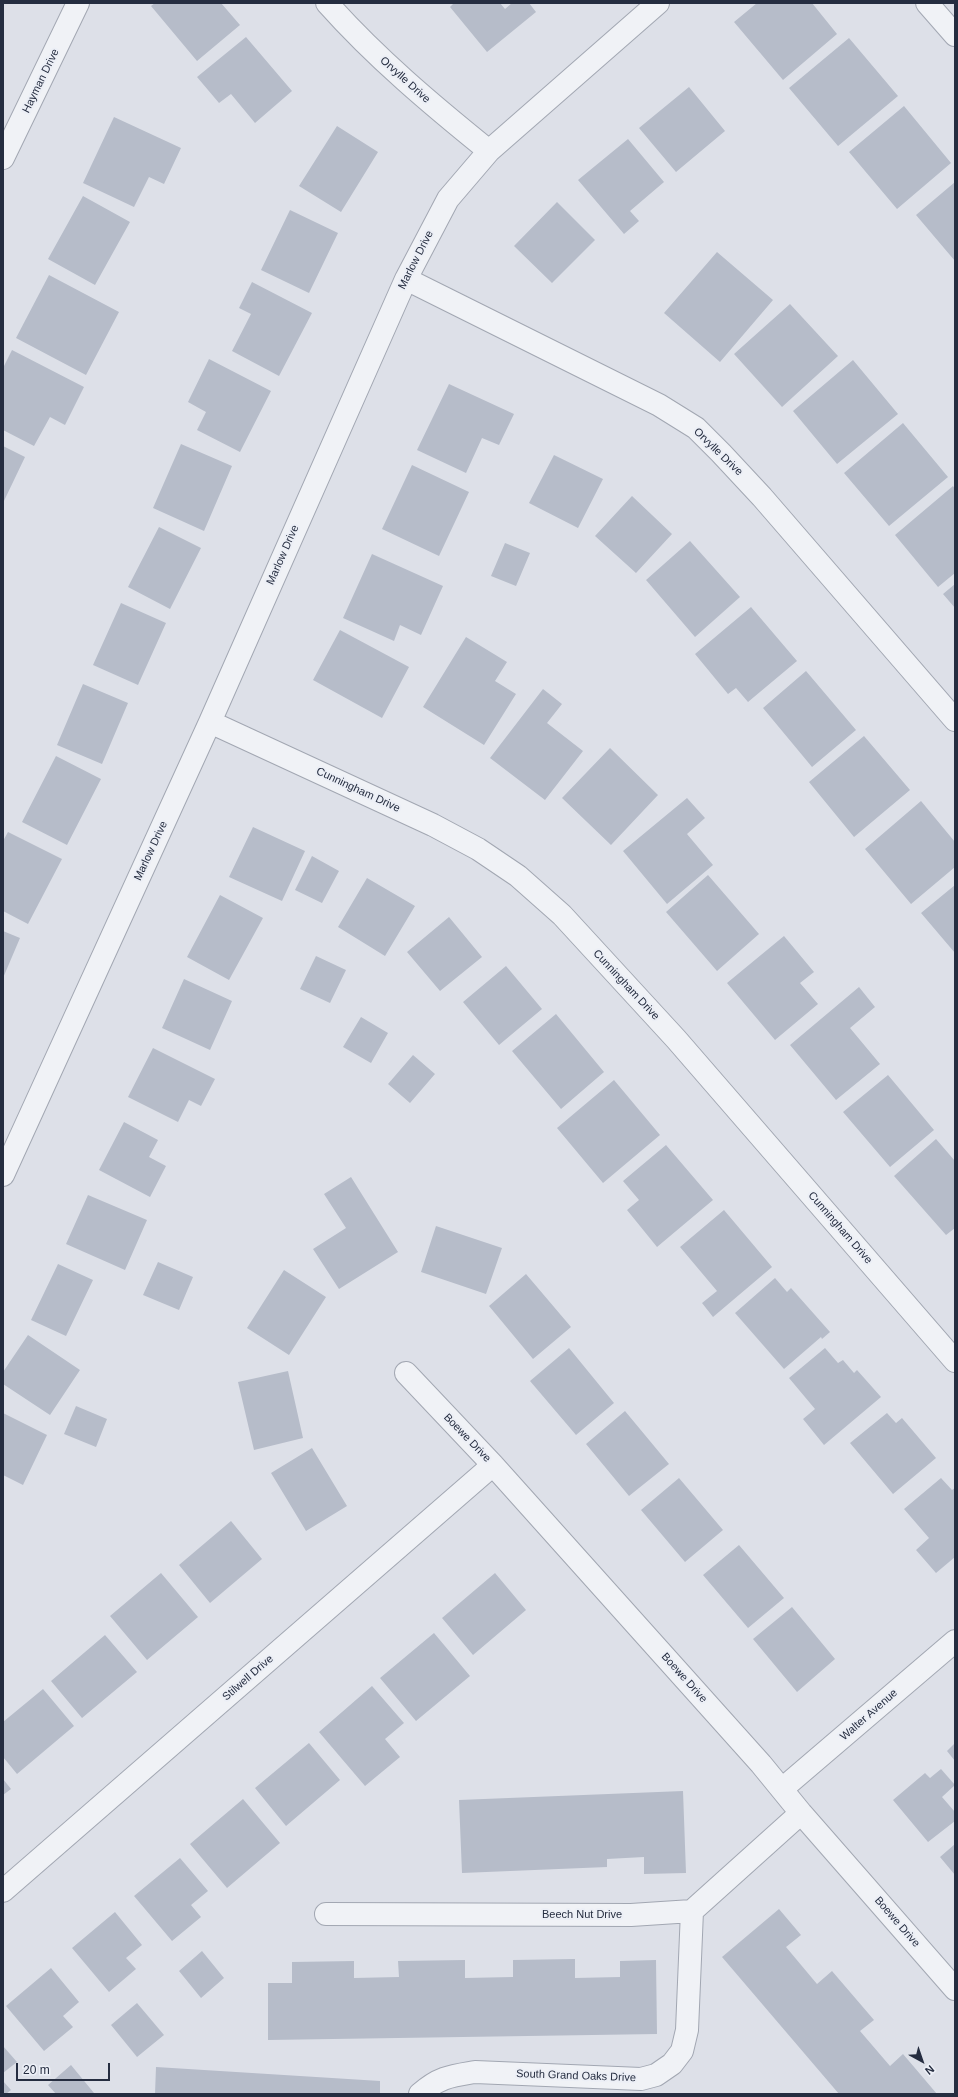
<!DOCTYPE html>
<style>
body{margin:0}
#map{position:relative;width:958px;height:2097px;overflow:hidden;background:#dde0e8;font-family:Helvetica,sans-serif}
canvas{display:block}
.frame{position:absolute;inset:0;border:4px solid #252d40;pointer-events:none}
.north{position:absolute;left:902px;top:2041px;width:40px;height:40px;-webkit-text-stroke:3px #eceff6;paint-order:stroke;rotate:140deg;font-size:11px;font-weight:700;line-height:16px;text-align:center;color:#252d40}
.north::after{content:'';display:block;margin:auto;width:14px;height:18px;background:#252d40;clip-path:polygon(50% 0,100% 100%,50% 72%,0 100%)}
.scale{position:absolute;left:16px;top:2063px;width:94px;height:18px;box-sizing:border-box;border:2px solid #252d40;border-top:0;padding-left:5px;font-size:12px;line-height:14px;white-space:nowrap;color:#252d40;-webkit-text-stroke:3px #eceff6;paint-order:stroke}
</style>
<div id="map">
<canvas width="958" height="2097"></canvas>
<div class="frame"></div>
<div class="north">N</div>
<div class="scale">20 m</div>
</div>
<script>
const c = document.querySelector('canvas').getContext('2d');
c.lineJoin = 'round';
function paint(path, color) { c.fillStyle = color; c.fill(path, 'evenodd'); }
function strokePath(path, color, width, dash) { c.strokeStyle = color; c.lineWidth = width; c.lineCap = dash ? 'butt' : 'round'; c.setLineDash(dash || []); c.stroke(path); }
function write(font, color, halo, rows, align = 'center') {
  c.font = font + ' Helvetica,sans-serif'; c.lineWidth = 4; c.setLineDash([]); c.textBaseline = 'middle'; c.strokeStyle = halo; c.fillStyle = color; for (const [text, x, y, turn = 0] of rows) {
    c.save(); c.translate(x, y); c.rotate((+turn || 0) * Math.PI / 180); c.textAlign = isNaN(turn) ? turn : align; if (halo) c.strokeText(text, 0, 0); c.fillText(text, 0, 0); c.restore();
  }
}
const building = new Path2D(`
 M 155,3 L 221,3 L 240,25 L 197,61 L 151,6 Z
 M 454,3 L 500,3 L 505,9 L 512,3 L 529,3 L 536,12 L 487,52 L 450,7 Z
 M 757,3 L 812,3 L 837,34 L 783,80 L 734,22 Z
 M 246,37 L 292,91 L 255,123 L 231,94 L 219,103 L 197,77 Z
 M 849,38 L 898,96 L 838,146 L 789,88 Z
 M 689,87 L 725,131 L 676,172 L 639,128 Z
 M 904,106 L 951,163 L 897,209 L 849,152 Z
 M 114,117 L 181,148 L 164,184 L 149,177 L 134,207 L 83,183 Z
 M 337,126 L 378,152 L 341,212 L 299,186 Z
 M 628,139 L 664,182 L 630,211 L 639,221 L 624,234 L 578,180 Z
 M 955,182 L 955,261 L 916,215 Z
 M 83,196 L 130,222 L 95,285 L 48,259 Z
 M 557,202 L 595,240 L 552,283 L 514,246 Z
 M 290,210 L 338,233 L 309,293 L 261,270 Z
 M 717,252 L 773,300 L 720,362 L 664,313 Z
 M 49,275 L 119,312 L 86,375 L 16,338 Z
 M 252,282 L 312,313 L 279,376 L 232,351 L 251,314 L 239,308 Z
 M 790,304 L 838,356 L 782,407 L 734,354 Z
 M 12,350 L 84,387 L 65,425 L 50,417 L 34,446 L 3,430 L 3,368 Z
 M 209,359 L 271,391 L 240,452 L 197,430 L 206,412 L 188,402 Z
 M 853,360 L 898,414 L 837,464 L 793,411 Z
 M 449,384 L 514,414 L 499,445 L 482,438 L 466,473 L 417,450 Z
 M 903,423 L 948,477 L 889,526 L 844,473 Z
 M 181,444 L 232,466 L 204,531 L 153,508 Z
 M 3,446 L 25,457 L 3,503 Z
 M 554,455 L 603,479 L 578,528 L 529,503 Z
 M 412,465 L 469,492 L 439,556 L 382,529 Z
 M 953,486 L 955,489 L 955,573 L 938,587 L 895,535 Z
 M 632,496 L 672,534 L 636,573 L 595,536 Z
 M 159,527 L 201,548 L 170,609 L 128,587 Z
 M 690,541 L 740,597 L 695,637 L 646,580 Z
 M 505,543 L 530,553 L 516,586 L 491,576 Z
 M 372,554 L 443,586 L 421,635 L 400,625 L 394,641 L 343,618 Z
 M 955,584 L 955,608 L 943,594 Z
 M 121,603 L 166,623 L 138,685 L 93,665 Z
 M 751,607 L 797,661 L 748,702 L 736,688 L 728,694 L 695,654 Z
 M 340,630 L 409,667 L 382,718 L 313,680 Z
 M 466,637 L 507,662 L 495,681 L 516,694 L 484,745 L 423,707 Z
 M 806,671 L 856,730 L 812,767 L 763,708 Z
 M 83,684 L 128,703 L 102,764 L 57,745 Z
 M 543,689 L 562,704 L 547,723 L 583,751 L 545,800 L 490,758 Z
 M 864,736 L 910,790 L 854,837 L 809,782 Z
 M 610,748 L 658,795 L 611,845 L 562,798 Z
 M 56,756 L 101,779 L 67,845 L 22,822 Z
 M 687,798 L 705,818 L 687,834 L 713,865 L 667,904 L 623,851 Z
 M 921,801 L 955,842 L 955,867 L 911,904 L 865,849 Z
 M 253,827 L 305,851 L 282,901 L 229,877 Z
 M 8,832 L 62,859 L 28,924 L 3,911 L 3,841 Z
 M 312,856 L 339,871 L 322,903 L 295,890 Z
 M 708,875 L 759,934 L 717,971 L 666,912 Z
 M 367,878 L 415,906 L 385,956 L 338,927 Z
 M 955,885 L 955,953 L 921,913 Z
 M 220,895 L 263,918 L 229,980 L 187,957 Z
 M 449,917 L 482,957 L 440,991 L 407,952 Z
 M 3,931 L 20,938 L 3,978 Z
 M 784,936 L 814,972 L 800,983 L 818,1004 L 775,1040 L 727,983 Z
 M 316,956 L 346,970 L 330,1003 L 300,989 Z
 M 506,966 L 542,1009 L 499,1045 L 463,1002 Z
 M 184,979 L 232,1001 L 210,1050 L 162,1028 Z
 M 859,987 L 875,1007 L 850,1028 L 880,1064 L 836,1100 L 790,1045 Z
 M 556,1014 L 604,1072 L 561,1109 L 512,1051 Z
 M 361,1017 L 388,1033 L 371,1063 L 343,1047 Z
 M 153,1048 L 215,1079 L 201,1106 L 189,1100 L 178,1122 L 128,1097 Z
 M 413,1055 L 435,1074 L 410,1103 L 388,1084 Z
 M 888,1075 L 934,1130 L 890,1167 L 843,1112 Z
 M 614,1080 L 660,1135 L 603,1183 L 557,1128 Z
 M 124,1122 L 158,1140 L 149,1157 L 166,1166 L 150,1197 L 99,1170 Z
 M 936,1139 L 955,1161 L 955,1228 L 946,1235 L 894,1176 Z
 M 666,1145 L 713,1200 L 657,1247 L 627,1210 L 639,1200 L 623,1181 Z
 M 351,1177 L 398,1252 L 339,1289 L 313,1249 L 346,1228 L 324,1194 Z
 M 88,1195 L 147,1220 L 125,1270 L 66,1244 Z
 M 724,1210 L 772,1267 L 713,1317 L 702,1303 L 717,1291 L 680,1247 Z
 M 436,1226 L 502,1248 L 486,1294 L 421,1272 Z
 M 158,1262 L 193,1277 L 179,1310 L 143,1295 Z
 M 58,1264 L 93,1280 L 66,1336 L 31,1320 Z
 M 284,1270 L 326,1297 L 289,1355 L 247,1328 Z
 M 526,1274 L 571,1327 L 533,1359 L 489,1306 Z
 M 775,1278 L 787,1292 L 791,1288 L 830,1332 L 822,1339 L 821,1337 L 784,1369 L 735,1313 Z
 M 28,1335 L 80,1370 L 50,1415 L 3,1384 L 3,1372 Z
 M 569,1348 L 614,1403 L 576,1435 L 530,1381 Z
 M 825,1348 L 838,1363 L 843,1360 L 854,1373 L 857,1370 L 881,1397 L 824,1445 L 803,1419 L 815,1409 L 789,1378 Z
 M 288,1371 L 303,1438 L 254,1450 L 238,1382 Z
 M 76,1406 L 107,1419 L 96,1447 L 64,1434 Z
 M 625,1411 L 669,1464 L 629,1496 L 586,1444 Z
 M 3,1413 L 47,1435 L 23,1485 L 3,1475 Z
 M 887,1413 L 896,1423 L 902,1418 L 936,1458 L 893,1494 L 850,1443 Z
 M 312,1448 L 347,1506 L 306,1531 L 271,1473 Z
 M 679,1478 L 723,1530 L 685,1562 L 641,1510 Z
 M 941,1478 L 952,1490 L 955,1488 L 955,1557 L 936,1573 L 916,1550 L 929,1538 L 904,1509 Z
 M 231,1521 L 262,1559 L 210,1603 L 179,1565 Z
 M 739,1545 L 784,1598 L 748,1628 L 703,1575 Z
 M 161,1573 L 198,1617 L 147,1660 L 110,1616 Z
 M 495,1573 L 526,1610 L 473,1655 L 442,1618 Z
 M 792,1607 L 835,1659 L 797,1692 L 753,1639 Z
 M 434,1633 L 470,1676 L 416,1721 L 380,1678 Z
 M 105,1635 L 137,1672 L 82,1718 L 51,1681 Z
 M 372,1686 L 404,1723 L 385,1739 L 400,1757 L 365,1786 L 319,1732 Z
 M 43,1689 L 74,1726 L 17,1774 L 3,1757 L 3,1722 Z
 M 309,1743 L 340,1780 L 286,1826 L 255,1788 Z
 M 955,1743 L 955,1761 L 947,1751 Z
 M 941,1769 L 955,1785 L 942,1797 L 955,1812 L 955,1821 L 928,1842 L 893,1800 L 925,1773 L 930,1778 Z
 M 3,1779 L 11,1789 L 3,1795 Z
 M 683,1791 L 686,1873 L 644,1874 L 644,1857 L 607,1859 L 607,1867 L 462,1873 L 459,1800 Z
 M 243,1799 L 280,1843 L 227,1888 L 190,1844 Z
 M 955,1844 L 955,1875 L 940,1857 Z
 M 180,1858 L 208,1891 L 191,1905 L 201,1917 L 172,1941 L 134,1896 Z
 M 779,1909 L 801,1935 L 786,1947 L 817,1984 L 832,1971 L 874,2020 L 860,2031 L 890,2066 L 903,2054 L 937,2094 L 839,2094 L 722,1957 Z
 M 115,1912 L 142,1945 L 126,1958 L 136,1969 L 109,1992 L 72,1948 Z
 M 202,1951 L 224,1978 L 201,1998 L 179,1971 Z
 M 575,1959 L 575,1978 L 620,1977 L 620,1961 L 656,1960 L 657,2034 L 268,2040 L 268,1983 L 292,1983 L 292,1962 L 354,1961 L 354,1978 L 399,1977 L 398,1961 L 465,1960 L 465,1978 L 513,1977 L 513,1960 Z
 M 51,1968 L 79,2002 L 63,2016 L 73,2027 L 44,2051 L 6,2006 Z
 M 137,2003 L 164,2035 L 137,2057 L 111,2025 Z
 M 3,2046 L 17,2062 L 3,2073 Z
 M 71,2065 L 94,2093 L 93,2094 L 56,2094 L 48,2085 Z
 M 156,2067 L 380,2081 L 380,2094 L 155,2094 Z
 M 3,2081 L 11,2090 L 6,2094 L 3,2094 Z`);
const street = new Path2D(`
 M 327,3 C 376,58 432,105 489,151
 M 927,3 L 955,35
 M 3,158 L 78,3
 M 406,279 L 659,405 L 696,428 L 721,453 L 762,497 L 955,720
 M 210,722 L 433,825 L 478,849 L 518,876 L 562,915 L 676,1039 L 955,1361
 M 3,1175 L 210,722 L 406,279 L 448,199 L 489,151 L 658,3
 M 406,1373 L 493,1465 L 761,1764 L 801,1813 L 955,1989
 M 782,1789 L 955,1641
 M 3,1891 L 493,1465
 M 326,1914 L 631,1915 L 692,1911 L 801,1813
 M 420,2094 C 439,2077 451,2076 475,2072 L 641,2079 L 656,2075 L 672,2064 L 682,2051 L 687,2030 L 692,1911`);
const streetNames = [
 ["Orvylle Drive",405,80,42],
 ["Hayman Drive",41,81,-64],
 ["Marlow Drive",416,260,-63],
 ["Orvylle Drive",718,452,44],
 ["Marlow Drive",283,555,-66],
 ["Cunningham Drive",358,790,25],
 ["Marlow Drive",151,851,-65],
 ["Cunningham Drive",626,985,47],
 ["Cunningham Drive",840,1228,49],
 ["Boewe Drive",467,1438,46],
 ["Stilwell Drive",248,1678,-41],
 ["Boewe Drive",684,1678,48],
 ["Walter Avenue",869,1715,-41],
 ["Beech Nut Drive",582,1915],
 ["Boewe Drive",897,1922,49],
 ["South Grand Oaks Drive",576,2076,2]
];
paint(building, '#b6bcc9');
strokePath(street, '#a2a7b2', 24);
strokePath(street, '#f0f2f6', 22);
write('11px', '#252d40', '#eceff6', streetNames);
</script>
